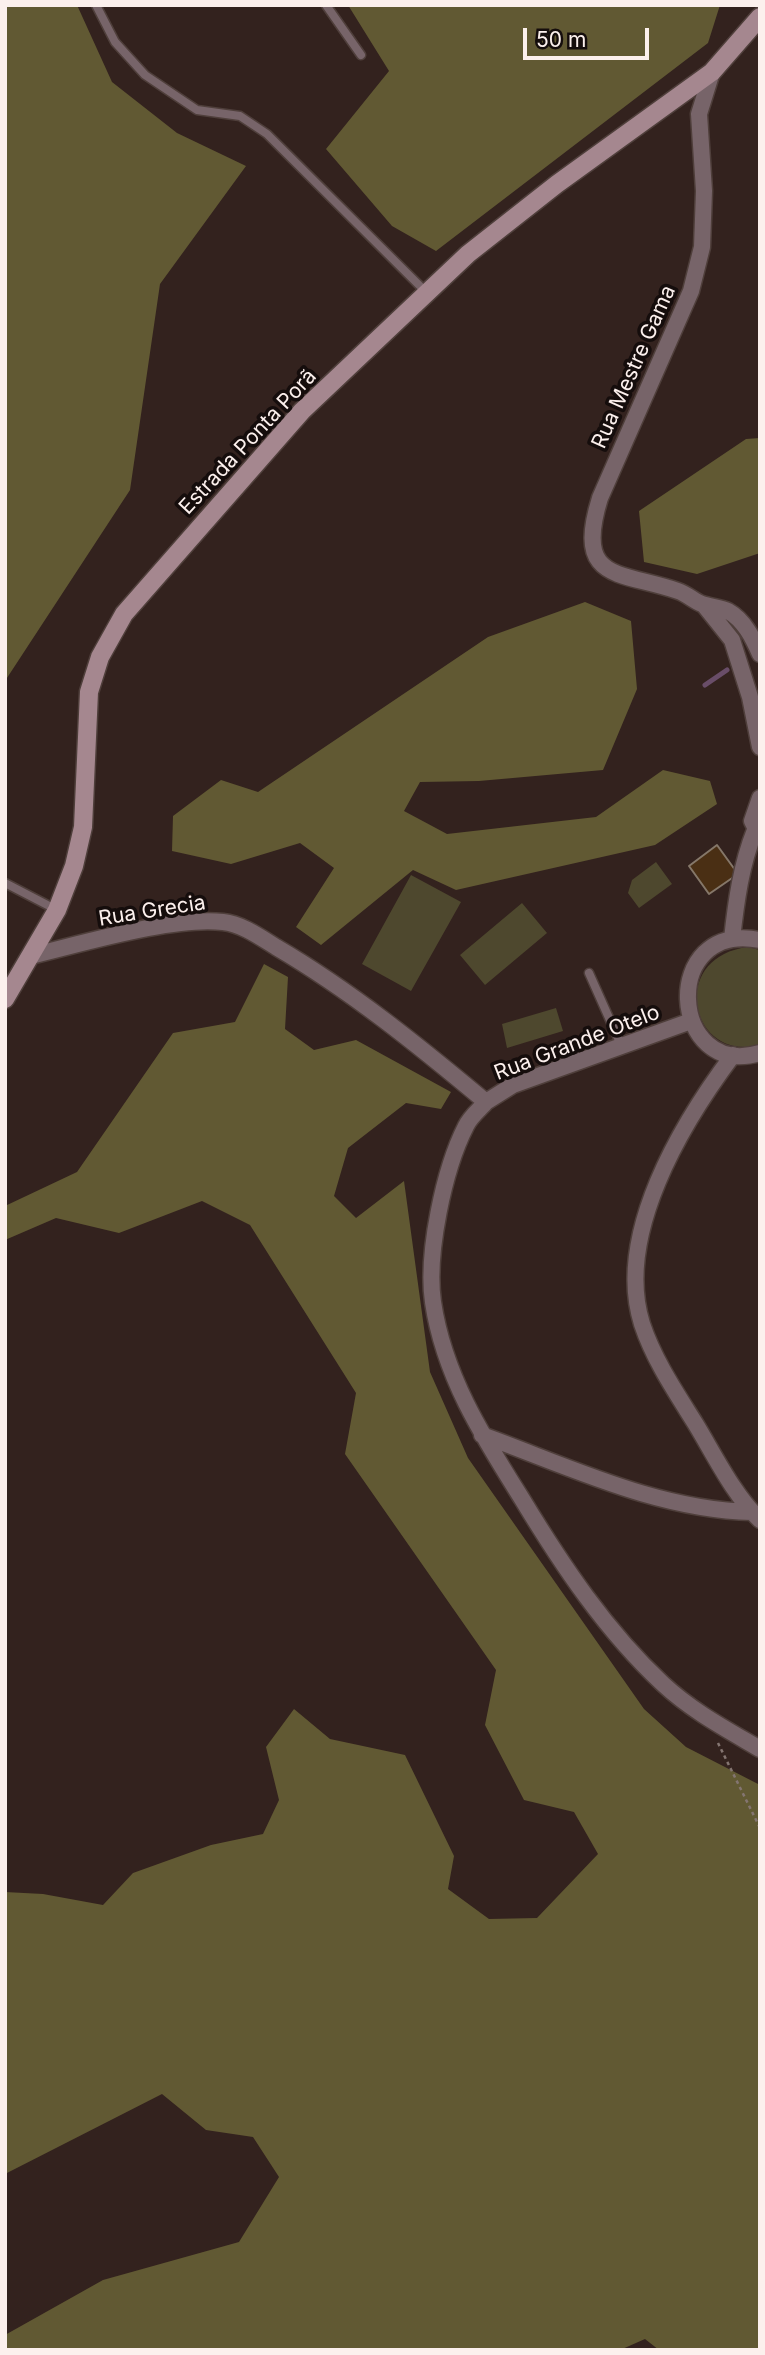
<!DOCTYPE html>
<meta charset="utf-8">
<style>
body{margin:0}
#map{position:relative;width:765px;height:2355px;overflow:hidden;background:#33221e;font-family:Inter,sans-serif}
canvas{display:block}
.frame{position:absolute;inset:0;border:7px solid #fcf0ed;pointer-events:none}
.scale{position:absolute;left:523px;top:28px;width:126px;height:32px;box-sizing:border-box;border:4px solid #fcf0ed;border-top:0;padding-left:9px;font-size:21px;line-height:24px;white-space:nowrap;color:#fcf0ed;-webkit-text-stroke:5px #150d0c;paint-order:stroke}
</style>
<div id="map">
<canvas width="765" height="2355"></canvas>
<div class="frame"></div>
<div class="scale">50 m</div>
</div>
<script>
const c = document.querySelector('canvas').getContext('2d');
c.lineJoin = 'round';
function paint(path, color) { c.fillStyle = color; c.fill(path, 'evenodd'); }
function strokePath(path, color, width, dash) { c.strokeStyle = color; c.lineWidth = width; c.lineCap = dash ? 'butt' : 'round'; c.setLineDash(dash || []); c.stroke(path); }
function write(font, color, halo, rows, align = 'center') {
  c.font = font + ' Inter,sans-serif'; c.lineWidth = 7; c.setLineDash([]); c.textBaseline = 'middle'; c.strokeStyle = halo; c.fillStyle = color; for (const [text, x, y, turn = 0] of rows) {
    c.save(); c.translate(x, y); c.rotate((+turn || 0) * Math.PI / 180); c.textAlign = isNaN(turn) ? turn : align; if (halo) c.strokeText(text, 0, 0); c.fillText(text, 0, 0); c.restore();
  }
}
const green = new Path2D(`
 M 656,862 L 672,884 L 639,908 L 628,893 L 632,880 Z
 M 411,875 L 461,902 L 411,991 L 362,964 Z
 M 522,903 L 547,933 L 485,985 L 460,955 Z
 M 748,947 L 760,950 L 760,1045 C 690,1063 667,957 748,947 Z
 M 556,1008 L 563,1031 L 507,1048 L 502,1024 Z`);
const forest = new Path2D(`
 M 5,5 L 77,5 L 112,82 L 177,133 L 246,166 L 160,284 L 130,490 L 5,681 Z
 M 348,5 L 720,5 L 708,43 L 436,251 L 392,226 L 326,149 L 389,71 Z
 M 760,438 L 760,553 L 697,574 L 644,562 L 639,511 L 746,439 Z
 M 585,602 L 631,621 L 637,689 L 603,770 L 479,781 L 420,782 L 404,811 L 447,834 L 596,817 L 663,770 L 710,781 L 717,804 L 655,845 L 456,890 L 413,870 L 321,945 L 296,927 L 334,868 L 300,843 L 231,864 L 172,851 L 173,816 L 221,780 L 258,792 L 488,637 Z
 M 264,964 L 288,977 L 285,1029 L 314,1050 L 356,1040 L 451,1092 L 441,1109 L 406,1103 L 348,1148 L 334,1196 L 356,1218 L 404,1181 L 430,1372 L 468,1458 L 644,1709 L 686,1747 L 760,1785 L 760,2350 L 659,2350 L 645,2339 L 620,2350 L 5,2350 L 5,2335 L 103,2280 L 239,2242 L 279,2177 L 253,2137 L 206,2130 L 162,2094 L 5,2174 L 5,1892 L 43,1894 L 103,1905 L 133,1873 L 211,1845 L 263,1834 L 279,1800 L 266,1747 L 294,1709 L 330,1739 L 405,1755 L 454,1856 L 448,1889 L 489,1919 L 537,1918 L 598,1854 L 574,1812 L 524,1800 L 485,1725 L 496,1670 L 345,1454 L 356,1393 L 250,1225 L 202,1201 L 119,1233 L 56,1218 L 5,1240 L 5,1206 L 77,1172 L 173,1033 L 235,1022 Z`);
const stream = new Path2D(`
 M 705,685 L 727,670`);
const building = new Path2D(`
 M 717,845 L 738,874 L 709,894 L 689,866 Z`);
const path = new Path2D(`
 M 718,1743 L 760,1828`);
const service = new Path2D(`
 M 96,5 L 115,42 L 145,75 L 197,110 L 240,116 L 267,134 L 426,292
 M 326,5 L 361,55
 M 5,883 L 57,910
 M 589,973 L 622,1047`);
const minor = new Path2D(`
 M 712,72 L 699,114 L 704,191 L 702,247 L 691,291 L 600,498 C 574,582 619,571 678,591 C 687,594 694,601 702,604 C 710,607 721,607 728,611 C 744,620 753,638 760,654
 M 704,605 L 732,640 L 750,697 L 760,747
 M 760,798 L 752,821 L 760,837
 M 732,939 C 736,902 741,865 755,830
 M 760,940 C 659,920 669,1080 760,1053
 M 30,956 C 81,944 173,916 223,922 C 242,924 260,937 276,947 C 351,991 419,1046 486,1102 L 513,1085 L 691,1021
 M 733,1055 C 682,1123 614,1235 642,1324 C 654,1360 675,1391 695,1423 C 714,1454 733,1494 760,1520
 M 486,1102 C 480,1109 470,1117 466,1126 C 444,1169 426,1254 433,1302 C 444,1376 483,1437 522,1499 C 562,1565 606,1631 663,1684 C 692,1711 726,1729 760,1749
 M 482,1435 C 570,1467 658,1510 752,1512`);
const secondary = new Path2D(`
 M 5,999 L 57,910 L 74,866 L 83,827 L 89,692 L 100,657 L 124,614 L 302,411 L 468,254 L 557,184 L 712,72 L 760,17`);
const streetNames = [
 ["Rua Mestre Gama",634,367,-66],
 ["Estrada Ponta Porã",248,442,-47],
 ["Rua Grecia",152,911,-9],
 ["Rua Grande Otelo",577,1043,-21]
];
paint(green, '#4e482e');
paint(forest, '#615933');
strokePath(stream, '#694d68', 5);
paint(building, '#4a2f14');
strokePath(building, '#857769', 2);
strokePath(service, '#4f3f3b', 11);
strokePath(minor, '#4f3f3b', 19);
strokePath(secondary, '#4f3f3b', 21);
strokePath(path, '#847571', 2.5, [3.5, 3.5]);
strokePath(service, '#776469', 8);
strokePath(minor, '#776469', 16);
strokePath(secondary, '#a5878f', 18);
write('21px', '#fcf0ed', '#150d0c', streetNames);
</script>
